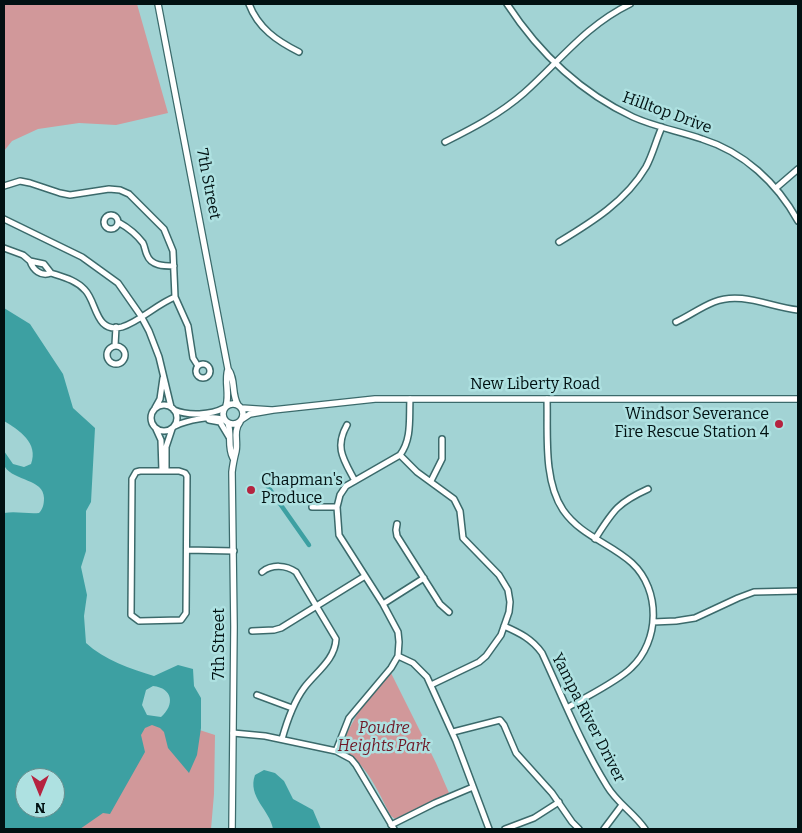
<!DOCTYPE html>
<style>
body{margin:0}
#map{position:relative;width:802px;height:833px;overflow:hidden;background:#a2d3d4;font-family:Bitter,serif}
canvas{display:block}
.frame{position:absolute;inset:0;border:5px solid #011112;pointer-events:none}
.north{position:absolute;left:15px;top:768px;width:50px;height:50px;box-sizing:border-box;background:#aee1e1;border:1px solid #698e8e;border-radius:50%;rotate:180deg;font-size:14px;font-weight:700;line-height:20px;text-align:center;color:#011112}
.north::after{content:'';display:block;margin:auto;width:18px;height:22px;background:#b5233f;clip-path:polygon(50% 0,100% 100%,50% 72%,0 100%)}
</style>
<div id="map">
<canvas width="802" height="833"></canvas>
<div class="frame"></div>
<div class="north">N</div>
</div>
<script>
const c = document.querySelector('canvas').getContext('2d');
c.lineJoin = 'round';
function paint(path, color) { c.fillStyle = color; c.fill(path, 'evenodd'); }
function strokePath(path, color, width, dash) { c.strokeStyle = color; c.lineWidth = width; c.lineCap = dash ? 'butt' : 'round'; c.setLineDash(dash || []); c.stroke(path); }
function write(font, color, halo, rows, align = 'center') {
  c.font = font + ' Bitter,serif'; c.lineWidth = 5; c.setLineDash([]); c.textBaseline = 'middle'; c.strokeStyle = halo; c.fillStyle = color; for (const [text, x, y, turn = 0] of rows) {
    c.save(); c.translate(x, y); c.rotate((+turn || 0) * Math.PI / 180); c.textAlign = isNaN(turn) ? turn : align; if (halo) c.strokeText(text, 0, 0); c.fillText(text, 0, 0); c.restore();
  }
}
const green = new Path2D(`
 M 4,4 L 137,4 L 168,113 L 116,125 L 79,123 L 38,129 L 12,141 L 4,151 Z
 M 391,673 L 436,763 L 449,793 L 395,819 L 391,816 C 378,792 366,761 340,749 L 349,729 L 359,711 Z
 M 126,723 L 181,724 L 215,735 L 214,794 L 211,829 L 36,829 Z`);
const water = new Path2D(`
 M 4,308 L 30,324 L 63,374 L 73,408 L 95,428 L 91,502 L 86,511 L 86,551 L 81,567 L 87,595 L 84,616 L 86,643 C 104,660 131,669 154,676 L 178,665 L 193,669 L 194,686 L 201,698 L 201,728 L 197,755 L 189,773 L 168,748 L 164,732 L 160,728 L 152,725 L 145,728 L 141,735 L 145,752 L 110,814 L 103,813 L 80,829 L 4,829 L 4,513 C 16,511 27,514 39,513 C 43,509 44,504 44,498 C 44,479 14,481 5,467 C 3,463 4,457 4,451 L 13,464 L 24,467 L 31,464 C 39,443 19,430 4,421 ZM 153,686 C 173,688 175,705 161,717 L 147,715 L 142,705 L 146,690 ZM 25,778 L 55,778 L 55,808 L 25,808 Z
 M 264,770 L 275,773 L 284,781 L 293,799 L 313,810 L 321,829 L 273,829 C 270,810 247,797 255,775 Z`);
const canal = new Path2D(`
 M 264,481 L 309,545`);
const minor = new Path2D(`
 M 249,4 C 258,28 277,41 299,52
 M 507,4 C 539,53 580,92 633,117 C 655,127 679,131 702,139 C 744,152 777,183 798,221
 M 445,142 C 473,128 500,114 524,93 C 560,61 585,26 630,4
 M 4,186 L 20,181 L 30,183 L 60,193 L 70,195 L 109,189 L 120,190 L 129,194 L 164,229 L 173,251 L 175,297 L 188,326 L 193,358 L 198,366
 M 776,188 L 798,169
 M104 222a7 7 0 1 1 14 0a7 7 0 1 1-14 0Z
 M 4,219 L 82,257 L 118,283 L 141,316 L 149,331 L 159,357 L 171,407
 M 118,222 C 127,227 137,235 143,243 C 145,247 145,251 147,255 C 151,266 164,266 174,266
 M 559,242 C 592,222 626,201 646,167 C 653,154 656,140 662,127
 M 4,248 L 23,255 L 30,261
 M 51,273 L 44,264 L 30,261 C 33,270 41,277 51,273 C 63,277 76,280 85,290 C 97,302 95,334 122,327 C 139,322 157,304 175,297
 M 676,322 C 689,316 701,307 714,302 C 741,291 770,307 798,310
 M 115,345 L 116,327
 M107 355a9 9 0 1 1 18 0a9 9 0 1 1-18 0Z
 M196 371a7 7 0 1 1 14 0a7 7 0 1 1-14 0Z
 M 547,399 C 548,433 543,480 563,510 C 581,536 610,543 632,563 C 661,590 660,641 631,668 C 617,682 585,697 567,708
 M151 418a13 13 0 1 1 26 0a13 13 0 1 1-26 0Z
 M 155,408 L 160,399 L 163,378
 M 174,410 C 188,416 211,415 224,408
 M 209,420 L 220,422 L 229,437
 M 347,425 C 334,448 344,460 355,481
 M 175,426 C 185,421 214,414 224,420
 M 156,429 L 161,440 L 162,471
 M 400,455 L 417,472 L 454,499 L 460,511 L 463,538 L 499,575 L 508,590 L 510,602 L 509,612 L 501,635 L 486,656 L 479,662 L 431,685
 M 140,471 L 179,471 L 185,473 L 187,476 L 186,613 L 181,620 L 139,621 L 131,615 L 132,479 L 136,472 Z
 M 166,471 L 166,447 L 172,429
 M 431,481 L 442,459 L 442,439
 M 312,507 L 337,507
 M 397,524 L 396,530 L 397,536 L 440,604 L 449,612
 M 595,539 C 613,511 617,503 648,489
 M 187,550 L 234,551
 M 262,572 C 272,564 286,565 296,572 L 336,639 C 335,660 316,672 304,688 C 293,703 287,721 282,739
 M 383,604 L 424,578
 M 653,622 L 676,621 L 695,618 L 738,598 L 754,592 L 798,591
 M 504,626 C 520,633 532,639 542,653 C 563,698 581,744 607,786 C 617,803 634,813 645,829
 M 252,631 L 274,630 L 281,628 L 365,576
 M 398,656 L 413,663 L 427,677 L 456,741 L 489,829
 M 257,695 L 292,708
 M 453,732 L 500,720 L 504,725 L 516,753 L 552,793 L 572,822 L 579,829
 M 233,733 L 265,736 L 336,751 L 351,759 L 356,765 L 394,829
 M 336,751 L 349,718 L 391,668 L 398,656 L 399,642 L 398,632 L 383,604 L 339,535 L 337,507 L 340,495 L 346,486 L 400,455 C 412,439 409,419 410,399
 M 391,825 L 435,803 L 473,787
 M 505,829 L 534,818 L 559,802
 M 604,829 L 622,805`);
const tertiary = new Path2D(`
 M 158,4 L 228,369 C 236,379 231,394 238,405
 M223 414a10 10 0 1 1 20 0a10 10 0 1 1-20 0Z
 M 226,406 C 230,394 224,381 228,369
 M 241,408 L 271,410
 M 241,420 L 250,414 L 273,410 L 375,399 L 798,399
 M 228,423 C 232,435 227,447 233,458
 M 232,829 L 234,627 L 232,472 C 233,463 234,459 236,451 C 238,441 233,431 240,422`);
const markers = [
 [779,424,5,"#b5233f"],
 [251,490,5,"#b5233f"]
];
const streetNames = [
 ["Hilltop Drive",667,113,20],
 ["7th Street",208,184,79],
 ["New Liberty Road",535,385],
 ["7th Street",220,644,-90],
 ["Yampa River Driver",588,718,63]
];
const poiNames = [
 ["Windsor Severance",769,415],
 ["Fire Rescue Station 4",769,433],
 ["Chapman's",261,481,"left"],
 ["Produce",261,499,"left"]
];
const parkNames = [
 ["Poudre",384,729],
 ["Heights Park",384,747]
];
paint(green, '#d1989a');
paint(water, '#3da0a2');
strokePath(canal, '#3da0a2', 4.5);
strokePath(minor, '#3b6a6b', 8);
strokePath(tertiary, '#3b6a6b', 8);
strokePath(minor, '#fff', 5);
strokePath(tertiary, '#fff', 5.5);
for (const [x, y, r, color] of markers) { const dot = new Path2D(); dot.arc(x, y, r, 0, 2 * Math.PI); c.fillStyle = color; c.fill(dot); strokePath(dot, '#aee1e1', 2); }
write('16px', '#011112', '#aee1e1', streetNames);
write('16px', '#011112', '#aee1e1', poiNames, 'right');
write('italic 16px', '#701927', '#aee1e1', parkNames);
</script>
